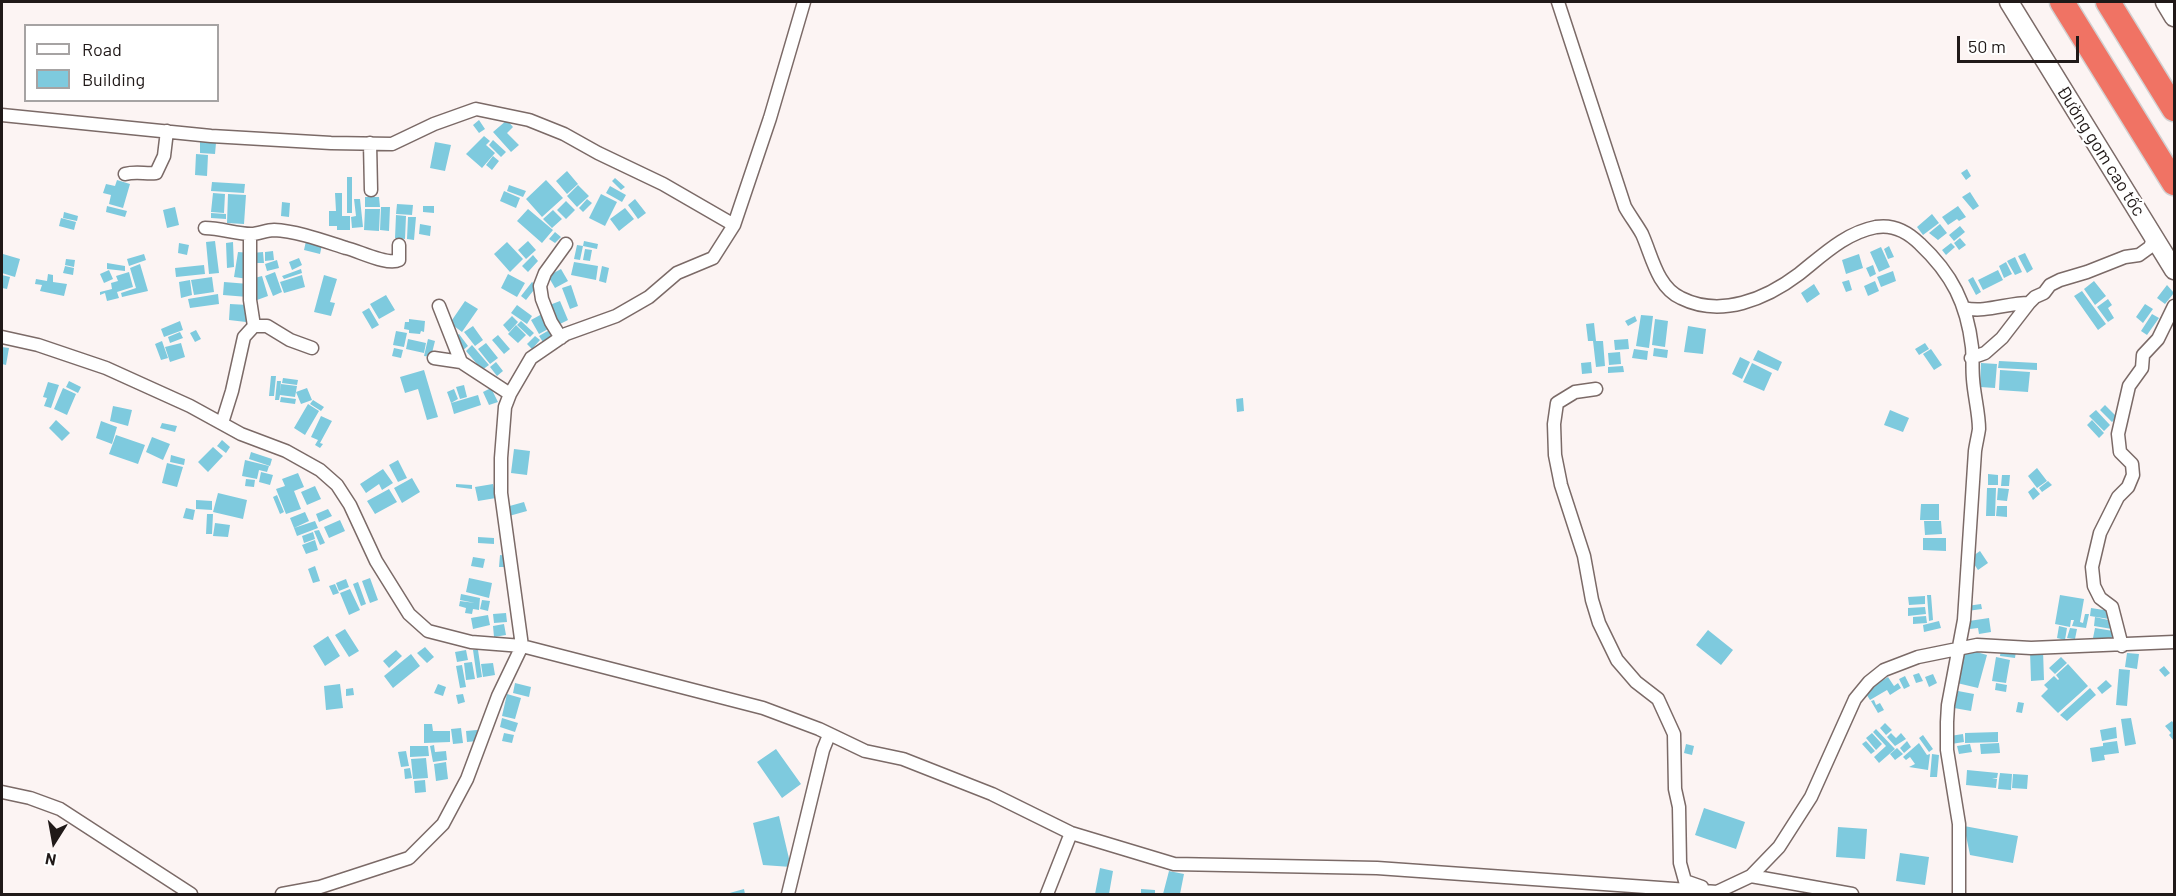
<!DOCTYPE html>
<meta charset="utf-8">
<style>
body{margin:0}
#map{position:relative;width:2176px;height:896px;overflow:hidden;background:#fcf4f3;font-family:Barlow,sans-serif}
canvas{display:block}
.frame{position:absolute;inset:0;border:3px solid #201918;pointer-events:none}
.legend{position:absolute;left:24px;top:24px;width:195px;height:78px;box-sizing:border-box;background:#fff;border:2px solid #a6a3a3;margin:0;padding:8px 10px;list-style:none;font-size:18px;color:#201918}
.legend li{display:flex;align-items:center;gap:12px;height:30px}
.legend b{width:30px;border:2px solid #a6a3a3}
.north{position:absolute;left:24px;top:812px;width:60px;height:60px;-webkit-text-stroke:4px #fff;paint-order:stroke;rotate:191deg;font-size:16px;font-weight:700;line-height:24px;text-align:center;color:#201918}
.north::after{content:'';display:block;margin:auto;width:21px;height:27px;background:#201918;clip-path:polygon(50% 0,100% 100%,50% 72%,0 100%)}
.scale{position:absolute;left:1957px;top:36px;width:122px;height:27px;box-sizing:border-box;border:3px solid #201918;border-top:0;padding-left:8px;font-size:18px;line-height:21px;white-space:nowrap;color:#201918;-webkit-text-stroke:4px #fff;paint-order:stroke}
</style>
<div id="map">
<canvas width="2176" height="896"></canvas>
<div class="frame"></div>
<ul class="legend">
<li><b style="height:8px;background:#fff"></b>Road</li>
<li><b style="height:16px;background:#7ecade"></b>Building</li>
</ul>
<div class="north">N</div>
<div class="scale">50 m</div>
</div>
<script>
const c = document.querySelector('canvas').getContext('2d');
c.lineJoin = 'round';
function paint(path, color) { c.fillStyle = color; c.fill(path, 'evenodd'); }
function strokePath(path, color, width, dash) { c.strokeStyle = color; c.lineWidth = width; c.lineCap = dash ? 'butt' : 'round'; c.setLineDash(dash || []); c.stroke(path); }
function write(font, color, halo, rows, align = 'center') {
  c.font = font + ' Barlow,sans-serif'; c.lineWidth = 4.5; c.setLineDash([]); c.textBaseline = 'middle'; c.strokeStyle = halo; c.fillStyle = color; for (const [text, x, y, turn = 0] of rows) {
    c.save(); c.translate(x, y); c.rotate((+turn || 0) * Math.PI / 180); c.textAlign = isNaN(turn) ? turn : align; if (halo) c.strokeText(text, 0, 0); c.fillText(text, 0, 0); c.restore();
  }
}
const building = new Path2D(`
 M 479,120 L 485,129 L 479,133 L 473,125 Z
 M 507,120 L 513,127 L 507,133 L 519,145 L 511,152 L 493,132 Z
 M 484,136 L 490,141 L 486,145 L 495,153 L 482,168 L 466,154 Z
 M 493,140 L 506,152 L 501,157 L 489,145 Z
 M 200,142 L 216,143 L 215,154 L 200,153 Z
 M 435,142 L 451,145 L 445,171 L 430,168 Z
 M 196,154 L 208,155 L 207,176 L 195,175 Z
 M 493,156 L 499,161 L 492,170 L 486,165 Z
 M 1967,169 L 1971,176 L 1966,180 L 1961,173 Z
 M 567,171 L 578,184 L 567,194 L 556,181 Z
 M 347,177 L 352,177 L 352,213 L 347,213 Z
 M 615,178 L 625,187 L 621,190 L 612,181 Z
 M 117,180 L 130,184 L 123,208 L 109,204 L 111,195 L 103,193 L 106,184 L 115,186 Z
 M 546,180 L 563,198 L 542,217 L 526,199 Z
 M 212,182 L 245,184 L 244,193 L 211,191 Z
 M 509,185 L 526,191 L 523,197 L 507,191 Z
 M 578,185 L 589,196 L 577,207 L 567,196 Z
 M 610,186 L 626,195 L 622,202 L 606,193 Z
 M 504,191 L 520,198 L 516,208 L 500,201 Z
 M 1970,192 L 1979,206 L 1973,210 L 1962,197 Z
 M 213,193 L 225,194 L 224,213 L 211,212 Z
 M 335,193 L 342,193 L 342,216 L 350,216 L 350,230 L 337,230 L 337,226 L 329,226 L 329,211 L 336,211 Z
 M 228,194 L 246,195 L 244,224 L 227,223 Z
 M 601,194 L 617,202 L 605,226 L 589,218 Z
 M 365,197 L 379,197 L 380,207 L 365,207 Z
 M 354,199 L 360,199 L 363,227 L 352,228 L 351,217 L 356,216 Z
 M 587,199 L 592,203 L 583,212 L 579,208 Z
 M 635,199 L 646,213 L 638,219 L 628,205 Z
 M 566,201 L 575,210 L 566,219 L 557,210 Z
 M 282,202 L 290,203 L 289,217 L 281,216 Z
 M 397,204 L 413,205 L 412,215 L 396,214 Z
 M 107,206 L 127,211 L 125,217 L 106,212 Z
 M 423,206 L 434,206 L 434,213 L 423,212 Z
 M 1958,206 L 1966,217 L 1959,221 L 1957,219 L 1948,225 L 1942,217 Z
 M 175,207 L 179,225 L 167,228 L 163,210 Z
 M 381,207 L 390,207 L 389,231 L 380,230 Z
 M 625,208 L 634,219 L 619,231 L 610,219 Z
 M 365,209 L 380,209 L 379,231 L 364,230 Z
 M 528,209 L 553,230 L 542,243 L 517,221 Z
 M 553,210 L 562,219 L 552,228 L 543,219 Z
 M 64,212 L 78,216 L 77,221 L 63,218 Z
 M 211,213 L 226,214 L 226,219 L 211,218 Z
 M 1932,214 L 1939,223 L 1923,235 L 1917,227 Z
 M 396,215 L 406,216 L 405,239 L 395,238 Z
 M 408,217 L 416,217 L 414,240 L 407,239 Z
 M 61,218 L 76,222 L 74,230 L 59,226 Z
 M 420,224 L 431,226 L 430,236 L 419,234 Z
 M 1940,224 L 1947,233 L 1938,240 L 1929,233 Z
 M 1960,226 L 1965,232 L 1954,241 L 1949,235 Z
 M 555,232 L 561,237 L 555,243 L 549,239 Z
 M 1960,238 L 1966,245 L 1959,250 L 1954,243 Z
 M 215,241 L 219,273 L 209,274 L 206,242 Z
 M 306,241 L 322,245 L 320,254 L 304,250 Z
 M 528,241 L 536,250 L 526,259 L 518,250 Z
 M 584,241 L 598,244 L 597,249 L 583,246 Z
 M 233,242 L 234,267 L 227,268 L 226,243 Z
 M 507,242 L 523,259 L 510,272 L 494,254 Z
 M 179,243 L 189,245 L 187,255 L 178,253 Z
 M 1951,243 L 1955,247 L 1946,255 L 1942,250 Z
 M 577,245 L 583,246 L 580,260 L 574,259 Z
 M 1889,246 L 1894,257 L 1888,259 L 1884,249 Z
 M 1881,247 L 1890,267 L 1879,272 L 1870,252 Z
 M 585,249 L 592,250 L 590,261 L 583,260 Z
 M 273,251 L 274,260 L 265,261 L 265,252 Z
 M 238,252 L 251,253 L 248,279 L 234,277 Z
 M 263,252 L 264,263 L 253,263 L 252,253 Z
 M 2025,253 L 2033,269 L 2027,273 L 2018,256 Z
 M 3,254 L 20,259 L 15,277 L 2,273 Z
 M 144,254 L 146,260 L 129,266 L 127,259 Z
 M 1859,254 L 1863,268 L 1846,274 L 1842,260 Z
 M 533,255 L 538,261 L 528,272 L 522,266 Z
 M 2015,257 L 2022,272 L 2015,275 L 2007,261 Z
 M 299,258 L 302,265 L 292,270 L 289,262 Z
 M 66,259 L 75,260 L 74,267 L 65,265 Z
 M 277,260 L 279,268 L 267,271 L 265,264 Z
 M 574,262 L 598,266 L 596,280 L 571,275 Z
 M 2006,262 L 2012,274 L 2004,278 L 1999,266 Z
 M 107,263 L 125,266 L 125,271 L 107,269 Z
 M 140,264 L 148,291 L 122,297 L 121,293 L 136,288 L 130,268 Z
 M 204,265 L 205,274 L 176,277 L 175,268 Z
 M 1873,265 L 1876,274 L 1870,277 L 1866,268 Z
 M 65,266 L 74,268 L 73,275 L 63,273 Z
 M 602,266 L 609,268 L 606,283 L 599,281 Z
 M 301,269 L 302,273 L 284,279 L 282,276 Z
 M 561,269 L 568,281 L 555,288 L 548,276 Z
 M 109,270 L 113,279 L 104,283 L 100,274 Z
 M 1998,270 L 2003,280 L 1983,290 L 1978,280 Z
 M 1893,271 L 1896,281 L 1881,287 L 1877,277 Z
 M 129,272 L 133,287 L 117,292 L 119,298 L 107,301 L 105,293 L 100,295 L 100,292 L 112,289 L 111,283 L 118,281 L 116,276 Z
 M 275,272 L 282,292 L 273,296 L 265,276 Z
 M 48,274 L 53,275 L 53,282 L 67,284 L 64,296 L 40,291 L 42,285 L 35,284 L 36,279 L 47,281 Z
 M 508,274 L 525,283 L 517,297 L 501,288 Z
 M 2,275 L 10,277 L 7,289 L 2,288 Z
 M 302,275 L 305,287 L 284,293 L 280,282 Z
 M 324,275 L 337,279 L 330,302 L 335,303 L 331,316 L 314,312 Z
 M 262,276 L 268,296 L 257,300 L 251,279 Z
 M 212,277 L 214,292 L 194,295 L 191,280 Z
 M 1973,277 L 1981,292 L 1976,295 L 1968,280 Z
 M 190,280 L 192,295 L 181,298 L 179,282 Z
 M 1849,280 L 1852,290 L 1846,292 L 1842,282 Z
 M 1875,281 L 1879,291 L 1868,296 L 1864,286 Z
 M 2094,281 L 2106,296 L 2095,305 L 2084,289 Z
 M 224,282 L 249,284 L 248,297 L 223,295 Z
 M 532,282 L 537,286 L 526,300 L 521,296 Z
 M 1814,284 L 1820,294 L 1807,303 L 1801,293 Z
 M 571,285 L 578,306 L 570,309 L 562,288 Z
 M 2167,285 L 2174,293 L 2165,304 L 2157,298 Z
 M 2082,291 L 2106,324 L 2098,330 L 2074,296 Z
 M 218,294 L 219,304 L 190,308 L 188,299 Z
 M 386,295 L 395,310 L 379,319 L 370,304 Z
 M 2108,299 L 2112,305 L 2108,308 L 2114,318 L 2108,322 L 2097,307 Z
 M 465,301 L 478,309 L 462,332 L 450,323 Z
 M 560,301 L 568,320 L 556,326 L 547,306 Z
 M 230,304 L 248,305 L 246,322 L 229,320 Z
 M 2145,304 L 2153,309 L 2143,323 L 2136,317 Z
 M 517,305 L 532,316 L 527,324 L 511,313 Z
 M 369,308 L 379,325 L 372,329 L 362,312 Z
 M 542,314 L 550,328 L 539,334 L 531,320 Z
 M 2152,314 L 2159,318 L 2147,335 L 2141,331 Z
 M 1641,315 L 1653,316 L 1649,348 L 1636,346 Z
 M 512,316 L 518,322 L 509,332 L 503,325 Z
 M 1635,316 L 1637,321 L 1628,326 L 1625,321 Z
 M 409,319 L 425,321 L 424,332 L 421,331 L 420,334 L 409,333 L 409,330 L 404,329 L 405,322 L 409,322 Z
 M 1655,319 L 1668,321 L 1665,347 L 1652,345 Z
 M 180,321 L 183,330 L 164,337 L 161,329 Z
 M 521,321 L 534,333 L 530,337 L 517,325 Z
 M 1594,323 L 1596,341 L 1603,341 L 1605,366 L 1596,367 L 1593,341 L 1588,341 L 1586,324 Z
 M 516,325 L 526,335 L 518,343 L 508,334 Z
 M 473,326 L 483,340 L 475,346 L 464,332 Z
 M 1688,326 L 1706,329 L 1703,354 L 1684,352 Z
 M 551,329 L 555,335 L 543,342 L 539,336 Z
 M 196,330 L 201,339 L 195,342 L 190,333 Z
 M 396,331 L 407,333 L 404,347 L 393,345 Z
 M 180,332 L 183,338 L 170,343 L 168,337 Z
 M 459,334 L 468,346 L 462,351 L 452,338 Z
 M 498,335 L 510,349 L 504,354 L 492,340 Z
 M 535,336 L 540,340 L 532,349 L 527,344 L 532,339 L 535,342 L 532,339 Z
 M 408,339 L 426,343 L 424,353 L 406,349 Z
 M 428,339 L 435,341 L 431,357 L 424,356 Z
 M 1628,339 L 1629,349 L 1615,350 L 1614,340 Z
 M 162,341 L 168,358 L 161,360 L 155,344 Z
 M 181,343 L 185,357 L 170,362 L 165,347 Z
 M 486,343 L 498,358 L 490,364 L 478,349 Z
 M 1925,343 L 1929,349 L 1919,355 L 1915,349 Z
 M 472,345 L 489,365 L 482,370 L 466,351 Z
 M 2,347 L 9,348 L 6,365 L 2,364 Z
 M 394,348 L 403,350 L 401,358 L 392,356 Z
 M 1654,348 L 1668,350 L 1667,358 L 1653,356 Z
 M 1634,349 L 1648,351 L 1647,360 L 1632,358 Z
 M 1931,349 L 1942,365 L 1934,370 L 1923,354 Z
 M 1758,350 L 1782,362 L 1778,371 L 1753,360 Z
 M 1620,352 L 1621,364 L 1609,365 L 1608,353 Z
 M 1740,357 L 1750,362 L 1742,379 L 1732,374 Z
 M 1999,361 L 2037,363 L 2037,370 L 1998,368 Z
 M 496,362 L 503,371 L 497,376 L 490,367 Z
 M 1591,362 L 1592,373 L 1582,374 L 1581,363 Z
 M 1752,363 L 1772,373 L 1764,391 L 1743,382 Z
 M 1981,363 L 1997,364 L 1995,388 L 1980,387 Z
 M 1623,366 L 1624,372 L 1608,373 L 1608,367 Z
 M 424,370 L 438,417 L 427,420 L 418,389 L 405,393 L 400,377 Z
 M 2000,370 L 2030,372 L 2028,392 L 1999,390 Z
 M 271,376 L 276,376 L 274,396 L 269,396 Z
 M 283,378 L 298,380 L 297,385 L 282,383 Z
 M 69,381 L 81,387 L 78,393 L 66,387 Z
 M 277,381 L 281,381 L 280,392 L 281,384 L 297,386 L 295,397 L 280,395 L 279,400 L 275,400 Z
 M 48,382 L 59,385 L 51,408 L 44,406 L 47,398 L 43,397 Z
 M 464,385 L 467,397 L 460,399 L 456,387 Z
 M 63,388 L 76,394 L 67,415 L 54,409 Z
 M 307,388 L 312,400 L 301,404 L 296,392 Z
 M 491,388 L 498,402 L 489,405 L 483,392 Z
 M 454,389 L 458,399 L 451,403 L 447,392 Z
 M 478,395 L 481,405 L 454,414 L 451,403 Z
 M 281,397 L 296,399 L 295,404 L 280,402 Z
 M 1243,398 L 1244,411 L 1237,412 L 1236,399 Z
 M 313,400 L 324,407 L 321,411 L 310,404 Z
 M 308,404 L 319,411 L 305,435 L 294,428 Z
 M 2105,405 L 2117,417 L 2112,422 L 2100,410 Z
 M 113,406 L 132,410 L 128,426 L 110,421 Z
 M 1890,410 L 1909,418 L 1903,432 L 1884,425 Z
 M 2096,410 L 2110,425 L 2104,431 L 2089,416 Z
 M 321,416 L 332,421 L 320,443 L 323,444 L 320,448 L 315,445 L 318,440 L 311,437 Z
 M 56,420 L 70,433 L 62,441 L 49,428 Z
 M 2092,420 L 2104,433 L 2099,438 L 2087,425 Z
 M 101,421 L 117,427 L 112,444 L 96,438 Z
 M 162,423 L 177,426 L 175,432 L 160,428 Z
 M 116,435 L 145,445 L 138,464 L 109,454 Z
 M 152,437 L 170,444 L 163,460 L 146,452 Z
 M 222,440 L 230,447 L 226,453 L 217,446 Z
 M 213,447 L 223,456 L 208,472 L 198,462 Z
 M 514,449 L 530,451 L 527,475 L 511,473 Z
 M 251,452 L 272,459 L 270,466 L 249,459 Z
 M 171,455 L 185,459 L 184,465 L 170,462 Z
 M 245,460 L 269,466 L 267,472 L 259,470 L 257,479 L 242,476 Z
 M 398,460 L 407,478 L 398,482 L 389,465 Z
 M 167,463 L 183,467 L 177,487 L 162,483 Z
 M 2037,468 L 2047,481 L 2037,488 L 2028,476 Z
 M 383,469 L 393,483 L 382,490 L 379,484 L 366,493 L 360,484 Z
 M 261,472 L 273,475 L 270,485 L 259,482 Z
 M 298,473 L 304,487 L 294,491 L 301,509 L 286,514 L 276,489 L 285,486 L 282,479 Z
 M 1988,474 L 1998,475 L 1998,485 L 1988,485 Z
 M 2002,475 L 2010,475 L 2009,486 L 2001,486 Z
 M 412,478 L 420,492 L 402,503 L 394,488 Z
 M 246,479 L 255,480 L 254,487 L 245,486 Z
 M 2048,481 L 2052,485 L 2042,492 L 2039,488 Z
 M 456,484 L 472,485 L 472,489 L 456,487 Z
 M 493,484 L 496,498 L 478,501 L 475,487 Z
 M 315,486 L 321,499 L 307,505 L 301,492 Z
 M 2034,487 L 2040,494 L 2033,500 L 2028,492 Z
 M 1987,488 L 1996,488 L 1995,516 L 1986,516 Z
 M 1998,488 L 2009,489 L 2007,501 L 1997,500 Z
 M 389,489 L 397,502 L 375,514 L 367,501 Z
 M 218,493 L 247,500 L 243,519 L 213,512 Z
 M 277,495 L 284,512 L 280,514 L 273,497 Z
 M 196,500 L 212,501 L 212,510 L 196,509 Z
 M 524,502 L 527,511 L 509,516 L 506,507 Z
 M 1921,504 L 1939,504 L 1939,520 L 1920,520 Z
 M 1997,506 L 2007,506 L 2007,517 L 1996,516 Z
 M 186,508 L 195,510 L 193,520 L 183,518 Z
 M 328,509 L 332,516 L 319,522 L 316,514 Z
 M 305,512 L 309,521 L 294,528 L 290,518 Z
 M 207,514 L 213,514 L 212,534 L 206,534 Z
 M 340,520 L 345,531 L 329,538 L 324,527 Z
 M 315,521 L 318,528 L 297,536 L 294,528 Z
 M 1924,521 L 1941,521 L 1942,534 L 1925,535 Z
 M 215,523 L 230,525 L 228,537 L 213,536 Z
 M 319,530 L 325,543 L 320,545 L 314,531 Z
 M 313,532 L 315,539 L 304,543 L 302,536 Z
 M 478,537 L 494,538 L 494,544 L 478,543 Z
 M 1923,538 L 1946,538 L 1946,551 L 1923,550 Z
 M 315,540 L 318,550 L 306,554 L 302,545 Z
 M 1980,551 L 1988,563 L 1978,570 L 1970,558 Z
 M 500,555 L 508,556 L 507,567 L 499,567 Z
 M 473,557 L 485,559 L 483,568 L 471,566 Z
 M 315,566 L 320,581 L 313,583 L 308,569 Z
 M 370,578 L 378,600 L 370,603 L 362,581 Z
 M 469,578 L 492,583 L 489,598 L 466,592 Z
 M 346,579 L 349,587 L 339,591 L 336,583 Z
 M 358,582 L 366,604 L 361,606 L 353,584 Z
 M 335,584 L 339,593 L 333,595 L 329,586 Z
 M 350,589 L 360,610 L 349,615 L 340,593 Z
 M 461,594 L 480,598 L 479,610 L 473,609 L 472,614 L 465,613 L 466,608 L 459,606 L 460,601 L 475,603 L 460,600 Z
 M 1927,595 L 1931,595 L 1933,620 L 1929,621 Z
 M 2060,595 L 2084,599 L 2080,622 L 2083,623 L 2085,614 L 2089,614 L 2086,628 L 2072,626 L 2074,620 L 2071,620 L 2070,627 L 2055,624 Z
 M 1925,596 L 1925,604 L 1909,605 L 1908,597 Z
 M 482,600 L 490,601 L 488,611 L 480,609 Z
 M 1981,604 L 1982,609 L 1967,611 L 1967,606 Z
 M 1925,607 L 1926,614 L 1908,616 L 1908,608 Z
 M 2091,608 L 2110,611 L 2109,619 L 2090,616 Z
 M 506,613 L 507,622 L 494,623 L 493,614 Z
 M 488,615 L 490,625 L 473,629 L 471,618 Z
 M 1926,616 L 1927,623 L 1913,624 L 1913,617 Z
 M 2095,617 L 2113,621 L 2112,629 L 2094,626 Z
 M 1989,618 L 1991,632 L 1979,634 L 1978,628 L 1970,629 L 1969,621 Z
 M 1939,621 L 1941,628 L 1924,632 L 1923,625 Z
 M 504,624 L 506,635 L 494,637 L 493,626 Z
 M 2059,626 L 2067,628 L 2065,640 L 2057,638 Z
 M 2070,628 L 2077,629 L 2075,639 L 2067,638 Z
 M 2095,628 L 2113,631 L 2111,641 L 2093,638 Z
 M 345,629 L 359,651 L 349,657 L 335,635 Z
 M 1708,630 L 1733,650 L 1721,665 L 1696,645 Z
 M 328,636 L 340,656 L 325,666 L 313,646 Z
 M 425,647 L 434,657 L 427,663 L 417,653 Z
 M 1966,649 L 1987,655 L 1978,688 L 1957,683 Z
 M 2001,649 L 2016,651 L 2015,658 L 2000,656 Z
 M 396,650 L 402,656 L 389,668 L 383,661 Z
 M 466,650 L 468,660 L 457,662 L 455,652 Z
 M 473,650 L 478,650 L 482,677 L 477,678 Z
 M 2043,650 L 2044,680 L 2031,681 L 2030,651 Z
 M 2127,653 L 2139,654 L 2137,669 L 2125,667 Z
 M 411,654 L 420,666 L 393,688 L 384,676 Z
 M 1996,657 L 2010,660 L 2006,683 L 1992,681 Z
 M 2061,657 L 2067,663 L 2055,674 L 2049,668 Z
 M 472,662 L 475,679 L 466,680 L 464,663 Z
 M 493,663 L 495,675 L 483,677 L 481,664 Z
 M 2068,664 L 2088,686 L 2058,713 L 2041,696 L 2048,689 L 2044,685 L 2054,676 L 2058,680 L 2059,679 L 2056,675 Z
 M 462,665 L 466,687 L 460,688 L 456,666 Z
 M 2164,666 L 2170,673 L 2165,677 L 2159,670 Z
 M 2119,669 L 2130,670 L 2127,706 L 2116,705 Z
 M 1919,673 L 1923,681 L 1916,683 L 1913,675 Z
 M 1933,674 L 1937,683 L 1929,687 L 1925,677 Z
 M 1905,676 L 1910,686 L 1904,689 L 1899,679 Z
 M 1888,677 L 1894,686 L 1898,683 L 1901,688 L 1890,695 L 1887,690 L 1870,700 L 1863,689 L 1873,686 Z
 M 2106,680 L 2112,686 L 2102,694 L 2097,688 Z
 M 515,683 L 531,687 L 529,697 L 513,693 Z
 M 1996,683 L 2007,685 L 2006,692 L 1995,690 Z
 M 340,684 L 343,708 L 326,710 L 324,686 Z
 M 438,684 L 446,687 L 443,696 L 434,693 Z
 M 353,688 L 354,695 L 346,696 L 346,689 Z
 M 2090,688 L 2096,695 L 2067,721 L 2060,715 Z
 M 1958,691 L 1974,694 L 1971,711 L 1954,708 Z
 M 463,694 L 465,702 L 458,704 L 456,695 Z
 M 507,694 L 521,698 L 515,719 L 502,716 Z
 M 1874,700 L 1876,705 L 1880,703 L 1884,710 L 1878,713 L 1871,701 Z
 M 2018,702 L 2024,703 L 2022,713 L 2016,712 Z
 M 502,718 L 518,723 L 515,732 L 500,727 Z
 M 2131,718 L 2136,744 L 2125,746 L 2121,719 Z
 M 2172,721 L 2174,724 L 2174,741 L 2169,735 L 2171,733 L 2165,726 Z
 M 1885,723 L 1892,730 L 1886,735 L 1880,728 Z
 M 424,724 L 432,724 L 433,731 L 450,731 L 450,742 L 424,743 Z
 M 2116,727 L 2117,738 L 2102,741 L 2100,730 Z
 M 461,728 L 463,743 L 453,744 L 451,729 Z
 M 1876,729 L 1895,749 L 1879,763 L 1874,757 L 1886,746 L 1873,732 Z
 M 477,730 L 478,741 L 467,742 L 466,731 Z
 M 1998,732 L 1998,742 L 1965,743 L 1965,733 Z
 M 504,733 L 514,735 L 512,743 L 502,741 Z
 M 1872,733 L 1882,744 L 1876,750 L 1866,738 Z
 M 1891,733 L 1896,738 L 1901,733 L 1906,739 L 1895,746 L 1887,737 Z
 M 1963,734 L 1964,742 L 1951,744 L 1950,736 Z
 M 1923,735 L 1933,749 L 1929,752 L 1919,738 Z
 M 1866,741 L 1875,751 L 1871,754 L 1862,744 Z
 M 1907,741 L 1911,747 L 1904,753 L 1900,748 Z
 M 2117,741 L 2119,753 L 2104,755 L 2105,760 L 2092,762 L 2090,748 L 2103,746 L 2103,743 Z
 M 1919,743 L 1927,755 L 1930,754 L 1928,770 L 1909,767 L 1915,764 L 1910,757 L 1906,760 L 1903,757 Z
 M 1999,743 L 2000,753 L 1981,754 L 1980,744 Z
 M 1686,744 L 1694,746 L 1692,755 L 1684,753 Z
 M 1970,744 L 1972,752 L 1959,754 L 1957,746 Z
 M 434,745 L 435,752 L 446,751 L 447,760 L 433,762 L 430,746 Z
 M 410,746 L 428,746 L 429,756 L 410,757 Z
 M 1897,748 L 1903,754 L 1895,760 L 1890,754 Z
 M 776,749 L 801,784 L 782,798 L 757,762 Z
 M 406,751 L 409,766 L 401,767 L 398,752 Z
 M 1932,754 L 1939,755 L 1937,777 L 1930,777 Z
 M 426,758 L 428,778 L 413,779 L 411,759 Z
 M 446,762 L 448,779 L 436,781 L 434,764 Z
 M 410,768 L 412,778 L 405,779 L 404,769 Z
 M 1967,770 L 1998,773 L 1997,778 L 1992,779 L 1997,779 L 1996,788 L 1966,785 Z
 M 2000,773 L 2012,774 L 2011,790 L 1998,789 L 1999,779 L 2002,779 L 1999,779 Z
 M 2013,774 L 2028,775 L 2027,789 L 2012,788 Z
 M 425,780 L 426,792 L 415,793 L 414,781 Z
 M 1704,808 L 1745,822 L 1736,849 L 1695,835 Z
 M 779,816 L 791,867 L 763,865 L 753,823 Z
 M 1964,826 L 2018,836 L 2013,863 L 1970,855 Z
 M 1838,827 L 1867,829 L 1865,859 L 1836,857 Z
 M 1900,853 L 1929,857 L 1925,885 L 1896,881 Z
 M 1100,868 L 1113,871 L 1109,894 L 1095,894 Z
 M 1169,871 L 1184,874 L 1180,894 L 1163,894 Z
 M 744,889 L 745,894 L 726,894 Z
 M 1141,889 L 1155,890 L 1155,894 L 1141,894 Z`);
const minor = new Path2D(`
 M 1558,2 L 1625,207 C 1630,216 1637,225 1642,234 C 1652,256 1657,287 1681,298 C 1721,318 1766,299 1799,274 C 1823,255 1845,233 1876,227 C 1894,224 1908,232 1920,244 C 1952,274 1967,304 1972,347 C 1973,358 1972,368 1973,379 C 1974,395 1979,413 1979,429 C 1978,436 1976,444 1975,451 L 1964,620 L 1948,705 L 1947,722 L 1947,750 L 1959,824 L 1959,894
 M 2,115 L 211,136 L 331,143 L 392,144 L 434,124 L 476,109 L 529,120 L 564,134 L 598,153 L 663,184 L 734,225
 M 370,143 L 371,190
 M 125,174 C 136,171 145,174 156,173 L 164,156 L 167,131
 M 205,228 C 221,228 236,234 251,234 C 259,234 266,230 274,230 C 297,231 324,241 346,248 C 359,251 388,266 399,260 L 399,245
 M 250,234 L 250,300 L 254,326
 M 439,306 L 461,362
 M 1964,308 C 1986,313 2007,303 2029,303
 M 2,337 L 38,345 L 106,368 L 190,406 L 241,434 L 286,451 L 320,470 L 337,485 L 350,505 L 376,561 L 409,614 L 428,631 L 471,642 L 522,646 L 763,708 L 819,729 L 865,751 L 903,759 L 992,794 L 1071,833 L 1174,864 L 1377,868 L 1717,892 L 1751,876 L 1779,847 L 1811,797 L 1855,699 L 1869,682 L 1884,670 L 1918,657 L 1977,645 L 2031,648 L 2174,642
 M 561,338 L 551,322 L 542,299 L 540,286 L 545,273 L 566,244
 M 434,358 L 461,362 L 510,394
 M 1971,358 L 1985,353 L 2002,338 L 2029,303 L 2035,297 L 2044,293 L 2050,285 L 2060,280 L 2087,272 L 2125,257 L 2139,255 L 2150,247 L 2154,236
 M 1596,389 L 1575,392 L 1557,403 L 1554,424 L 1555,455 L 1561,485 L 1584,556 L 1592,600 L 1599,623 L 1617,660 L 1636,682 L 1658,699 L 1674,734 L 1675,789 L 1679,807 L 1680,863 L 1685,881 L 1702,887
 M 222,423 L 232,391 L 244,337 L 254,326 L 267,326 L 290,340 L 312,348
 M 2122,646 L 2112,607 L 2100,598 L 2094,586 L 2092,567 L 2100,533 L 2118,497 L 2128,487 L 2133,475 L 2132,464 L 2120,452 L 2118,434 L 2129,386 L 2142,368 L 2143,355 L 2158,339 L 2174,306
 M 2,792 L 30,798 L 60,809 L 191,894
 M 1751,876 L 1852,894
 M 282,894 L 320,887 L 409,858 L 443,824 L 467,779 L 498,696 L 522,646 L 501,493 L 501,458 L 505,407 L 510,394 L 531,358 L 566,334 L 616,316 L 649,297 L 677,273 L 713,258 L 734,225 L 770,118 L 804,2
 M 788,894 L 823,750 L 829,735
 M 1047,894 L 1071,833`);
const secondary = new Path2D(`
 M 2009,2 L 2174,270
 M 2165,2 L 2174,17`);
const motorway = new Path2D(`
 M 2062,2 L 2174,183
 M 2108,2 L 2174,109`);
const streetNames = [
 ["Đường gom cao tốc",2101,151,58]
];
paint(building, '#7ecade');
strokePath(minor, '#7b6a67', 15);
strokePath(secondary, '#7b6a67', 21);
strokePath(motorway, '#d2d1d1', 27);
strokePath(minor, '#fff', 12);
strokePath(secondary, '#fff', 18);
strokePath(motorway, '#f07364', 24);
write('18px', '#201918', '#fff', streetNames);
</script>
